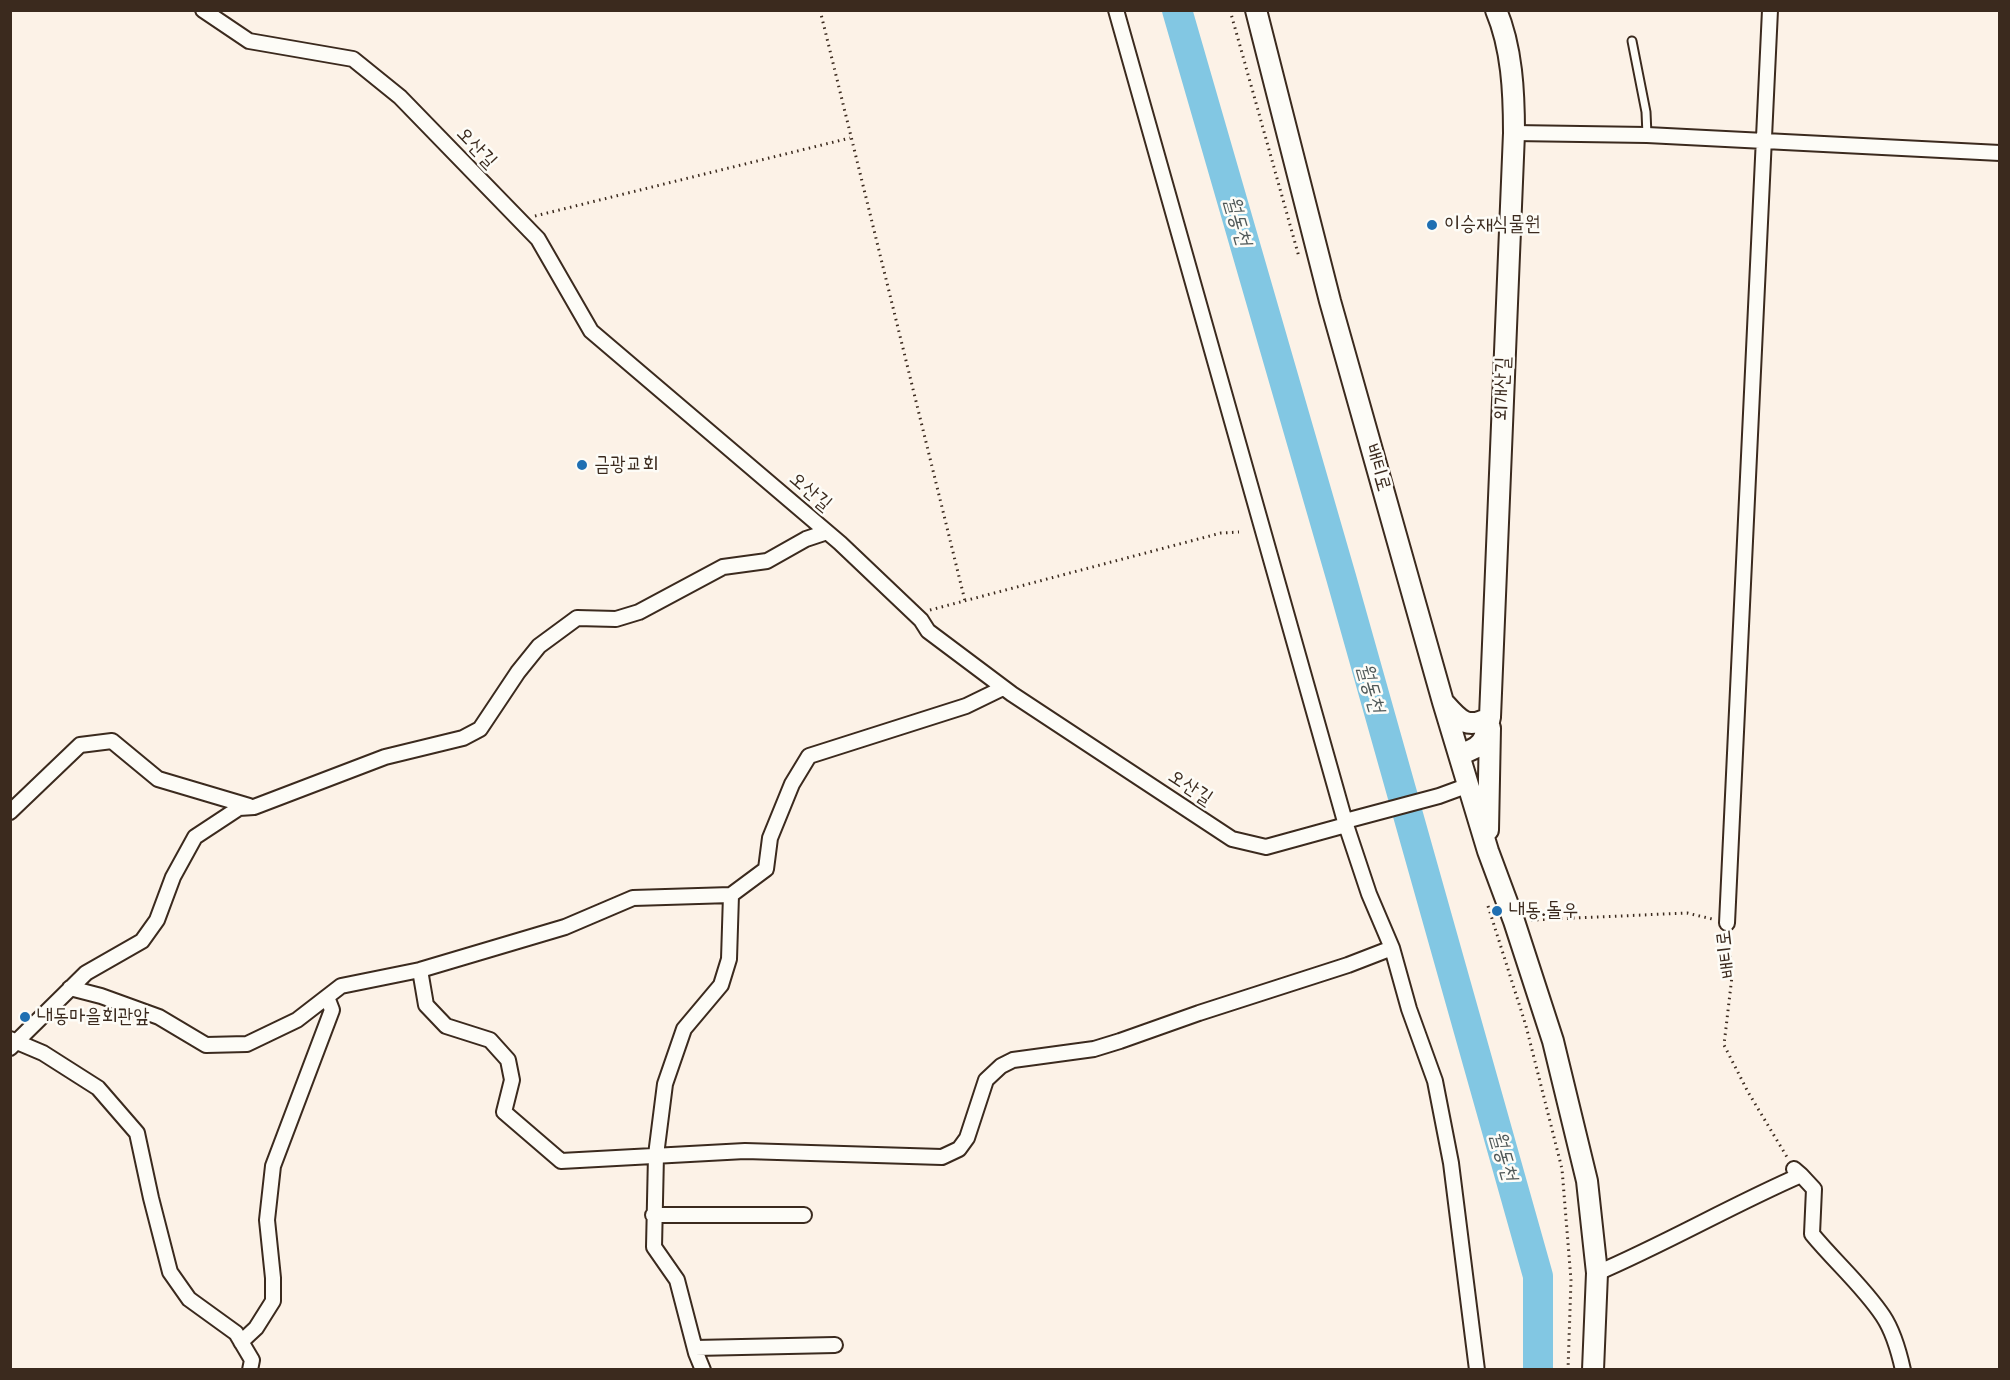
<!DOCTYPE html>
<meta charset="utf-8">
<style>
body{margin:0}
#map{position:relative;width:2010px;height:1380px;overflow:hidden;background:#fcf2e7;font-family:Itim,sans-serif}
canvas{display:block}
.frame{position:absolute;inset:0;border:12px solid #3b2a1e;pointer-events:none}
</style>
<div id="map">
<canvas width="2010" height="1380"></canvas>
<div class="frame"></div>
</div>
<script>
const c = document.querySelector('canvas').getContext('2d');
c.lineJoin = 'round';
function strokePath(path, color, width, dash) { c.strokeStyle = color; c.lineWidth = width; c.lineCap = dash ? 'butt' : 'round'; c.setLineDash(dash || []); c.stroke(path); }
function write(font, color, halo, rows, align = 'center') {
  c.font = font + ' Itim,"Poor Story",sans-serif'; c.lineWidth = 5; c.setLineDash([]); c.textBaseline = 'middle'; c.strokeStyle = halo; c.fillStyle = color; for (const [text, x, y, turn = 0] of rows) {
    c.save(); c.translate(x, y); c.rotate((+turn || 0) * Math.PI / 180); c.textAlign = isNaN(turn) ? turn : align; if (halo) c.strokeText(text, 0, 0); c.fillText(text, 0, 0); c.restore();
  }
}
const river = new Path2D(`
 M 1177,10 L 1341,577 L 1538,1276 L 1538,1370`);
const path = new Path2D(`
 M 820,10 L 965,601
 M 1230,10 L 1299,257
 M 535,216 L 850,138
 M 930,610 L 1221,533 L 1239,532
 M 1488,906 L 1526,1026 L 1562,1169 L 1571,1280 L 1568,1370
 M 1531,920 L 1687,913 L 1712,919
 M 1729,938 L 1732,976 L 1724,1045 L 1748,1092 L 1787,1157`);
const lane = new Path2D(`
 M 1632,41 L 1646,112 L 1647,135`);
const street = new Path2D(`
 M 203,10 L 249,41 L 353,59 L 400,97 L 538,239 L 591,331 L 840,543 L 921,620 L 928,631 L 1012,694 L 1232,839 L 1266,847 L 1346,825 L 1349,820 L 1439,796 L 1469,785
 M 1116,10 L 1346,825 L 1369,894 L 1392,948 L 1409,1009 L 1435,1081 L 1451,1163 L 1477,1370
 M 1514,133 L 1647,135 L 2000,153
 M 10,812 L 80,745 L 112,741 L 158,779 L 249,806
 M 1727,923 L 1770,10
 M 420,970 L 426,1005 L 446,1026 L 490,1040 L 508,1060 L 512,1080 L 504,1112 L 561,1161 L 745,1151 L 942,1157 L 959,1149 L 967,1138 L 986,1080 L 1001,1066 L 1013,1060 L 1094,1049 L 1120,1041 L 1199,1013 L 1348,965 L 1392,948
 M 70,988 L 101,996 L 159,1017 L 206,1045 L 247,1044 L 297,1020 L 341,986 L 420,970 L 565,927 L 633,898 L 731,895 L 766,869 L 770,838 L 792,784 L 809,756 L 966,706 L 1003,688
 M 10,1039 L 43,1053 L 98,1088 L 137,1133 L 151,1198 L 170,1272 L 189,1299 L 236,1333 L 252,1360 L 250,1370
 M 10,1048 L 86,973 L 142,941 L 157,920 L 173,877 L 195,837 L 239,808 L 254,807 L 385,757 L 463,738 L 480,729 L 518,672 L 539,646 L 577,618 L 616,619 L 639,612 L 723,567 L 767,561 L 806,539 L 827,532
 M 1801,1175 L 1814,1189 L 1812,1234 C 1835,1262 1863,1286 1883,1316 C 1893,1331 1899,1352 1903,1370
 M 653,1215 L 804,1215
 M 1597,1273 C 1667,1243 1732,1205 1801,1175 L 1794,1169
 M 241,1342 L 256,1328 L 273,1301 L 273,1278 L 267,1220 L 273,1166 L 332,1010 L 327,997
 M 695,1348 L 835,1345
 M 703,1370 L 696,1353 L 677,1280 L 654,1247 L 656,1155 L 665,1084 L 684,1029 L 721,985 L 729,959 L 731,895`);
const secondary = new Path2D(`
 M 1256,10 L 1330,301 L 1443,702 L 1488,851 L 1514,921 L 1553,1041 L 1587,1181 L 1597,1273 L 1593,1370
 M 1445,704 C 1460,721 1468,730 1490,717
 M 1459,754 C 1484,748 1485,739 1490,717 L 1514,133 C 1514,92 1512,48 1496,10
 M 1488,830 L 1490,728`);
const markers = [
 [1432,225,6,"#1f6fb2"],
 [582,465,6,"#1f6fb2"],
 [1497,911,6,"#1f6fb2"],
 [25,1017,6,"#1f6fb2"]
];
const streetNames = [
 ["오산길",476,148,46],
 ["외개산길",1503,389,-88],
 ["배티로",1377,468,74],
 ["오산길",810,492,40],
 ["오산길",1190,788,33],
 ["배티로",1727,954,-97]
];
const poiNames = [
 ["이승재식물원",1444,225],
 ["금광교회",594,465],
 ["내동.돌우",1509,911],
 ["내동마을회관앞",37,1017]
];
const waterNames = [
 ["월동천",1237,221,74],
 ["월동천",1370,688,74],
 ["월동천",1503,1156,74]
];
strokePath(river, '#82c7e3', 30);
strokePath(lane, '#3b2a1e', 11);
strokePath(street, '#3b2a1e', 18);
strokePath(secondary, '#3b2a1e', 24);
strokePath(path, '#3b2a1e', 3, [1.5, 4.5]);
strokePath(lane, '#fdfcf7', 7);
strokePath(street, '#fdfcf7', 14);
strokePath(secondary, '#fdfcf7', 20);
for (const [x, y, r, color] of markers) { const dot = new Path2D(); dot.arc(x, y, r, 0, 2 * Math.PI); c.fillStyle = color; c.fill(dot); strokePath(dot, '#fdfcf7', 2); }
write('20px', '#3b2a1e', '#fdfcf7', streetNames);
write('20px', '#3b2a1e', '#fdfcf7', poiNames, 'left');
write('italic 21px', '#505959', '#fdfcf7', waterNames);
</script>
